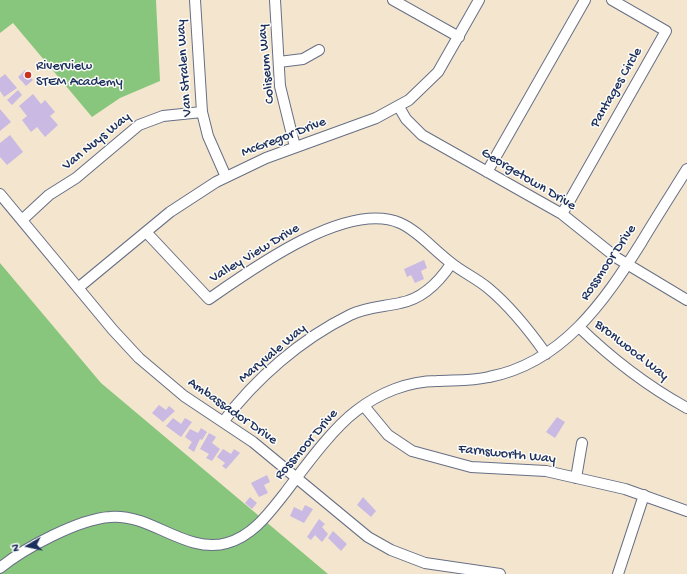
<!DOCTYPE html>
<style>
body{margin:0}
#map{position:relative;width:687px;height:574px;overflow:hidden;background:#f4e6ce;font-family:"Gochi Hand",sans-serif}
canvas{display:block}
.north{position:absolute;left:8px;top:526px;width:40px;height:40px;-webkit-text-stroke:3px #fdfcf7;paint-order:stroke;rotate:261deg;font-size:11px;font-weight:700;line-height:16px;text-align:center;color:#1b2f5e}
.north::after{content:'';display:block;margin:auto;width:14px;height:18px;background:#1b2f5e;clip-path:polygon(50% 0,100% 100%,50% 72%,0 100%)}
</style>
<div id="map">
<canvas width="687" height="574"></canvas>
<div class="north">N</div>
</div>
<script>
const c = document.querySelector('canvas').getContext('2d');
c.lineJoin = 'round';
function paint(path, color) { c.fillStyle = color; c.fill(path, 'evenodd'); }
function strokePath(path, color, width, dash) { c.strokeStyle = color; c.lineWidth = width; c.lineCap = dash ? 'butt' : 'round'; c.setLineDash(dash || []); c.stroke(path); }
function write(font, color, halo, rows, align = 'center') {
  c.font = font + ' "Gochi Hand",sans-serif'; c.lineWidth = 3; c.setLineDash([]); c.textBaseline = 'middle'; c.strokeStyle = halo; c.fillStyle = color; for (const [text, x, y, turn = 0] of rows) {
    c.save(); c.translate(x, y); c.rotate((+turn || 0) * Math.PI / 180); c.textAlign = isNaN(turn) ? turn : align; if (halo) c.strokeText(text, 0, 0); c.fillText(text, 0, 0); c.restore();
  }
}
const green = new Path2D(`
 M 0,0 L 156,0 L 160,81 L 120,98 L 92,117 L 13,23 L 0,33 Z
 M 0,263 L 101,383 L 328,574 L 0,574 Z`);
const building = new Path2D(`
 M 25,70 L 33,80 L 26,86 L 18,77 Z
 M 5,74 L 17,88 L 4,97 L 0,91 L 0,78 Z
 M 18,90 L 22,95 L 12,105 L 7,100 Z
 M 33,94 L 41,104 L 45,100 L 55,112 L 50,116 L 58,125 L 45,137 L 37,127 L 31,132 L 22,120 L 27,116 L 19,106 Z
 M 0,109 L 11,122 L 0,131 Z
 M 10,135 L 23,152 L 7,165 L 0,157 L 0,143 Z
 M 424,260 L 427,268 L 421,271 L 424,279 L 415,283 L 411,275 L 407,277 L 404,269 Z
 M 159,405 L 166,410 L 169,406 L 175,411 L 163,422 L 152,413 Z
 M 557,417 L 565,422 L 555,438 L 546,432 Z
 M 173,418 L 181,424 L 185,418 L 192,422 L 181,437 L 166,426 Z
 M 201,428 L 207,432 L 202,440 L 200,439 L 194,452 L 188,448 L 192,442 L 185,437 L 190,429 L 198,433 Z
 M 209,433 L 216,437 L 212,443 L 220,449 L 212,461 L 206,458 L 209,454 L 200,449 Z
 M 223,449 L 231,454 L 234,449 L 240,453 L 226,469 L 222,466 L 225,463 L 217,457 Z
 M 267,475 L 270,482 L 264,485 L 268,493 L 259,497 L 251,483 Z
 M 250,497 L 257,503 L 252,509 L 245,503 Z
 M 363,497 L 376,511 L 371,517 L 357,505 Z
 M 305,505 L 313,509 L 304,523 L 290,516 L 294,507 L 302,511 Z
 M 319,519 L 325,524 L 322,527 L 328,534 L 322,542 L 315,535 L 311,540 L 307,537 Z
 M 333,531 L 347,544 L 341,551 L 328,538 Z`);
const minor = new Path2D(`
 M 195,0 L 202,112 L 208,136 L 226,177
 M 275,0 L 280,86 L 295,147
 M 393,0 L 459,37
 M 279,62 L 303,59 L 319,50
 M 399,107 L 406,119 L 422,135 L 562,214 L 617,258 L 687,300
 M 487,172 L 585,0
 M 0,194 L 113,330 L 139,358 L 184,396 L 253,442 L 368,537 L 391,550 L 425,563 L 500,574
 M 562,214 L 666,31 L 612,0
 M 22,220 L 49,195 L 76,178 L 139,125 L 163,116 L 202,112
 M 146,232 L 209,299 C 252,269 347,200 400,223 C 417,230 435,251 450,262 C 462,272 476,278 488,288 C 511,307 529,330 546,354
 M 78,288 L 170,212 L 216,182 L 266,158 L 376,118 L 409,100 L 438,72 L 479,0
 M 579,327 C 612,359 647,386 687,408
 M 364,406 L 388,435 L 412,451 L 471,467 L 546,471 L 625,489 L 687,511
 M 223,422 C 255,379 301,339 350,315 C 366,307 382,307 400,303 C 422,299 439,282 451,264
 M 576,478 L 582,443
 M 0,568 C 24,548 79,519 110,517 C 120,516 130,518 140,521 C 167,530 197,552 227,543 C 253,536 269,513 285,493 C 304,468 332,429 356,411 C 379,393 408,381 437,381 C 455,380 472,381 489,377 C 562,363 604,302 641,243 C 656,218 672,193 687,169
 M 618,574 L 644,495`);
const markers = [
 [28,75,4,"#c8321e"]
];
const streetNames = [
 ["Coliseum Way",267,64,-96],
 ["Van Stralen Way",185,68,-94],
 ["Pantages Circle",617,88,-60],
 ["McGregor Drive",284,138,-21],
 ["Van Nuys Way",97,142,-39],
 ["Georgetown Drive",528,180,31],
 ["Valley View Drive",255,254,-31],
 ["Rossmoor Drive",609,263,-56],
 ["Bronwood Way",631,351,38],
 ["Maryvale Way",273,354,-40],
 ["Ambassador Drive",232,412,35],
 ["Rossmoor Drive",307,445,-49],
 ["Farnsworth Way",507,455,6]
];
const poiNames = [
 ["Riverview",36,67],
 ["STEM Academy",36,83]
];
paint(green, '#88c67d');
paint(building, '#c9b9e3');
strokePath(minor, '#676f85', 12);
strokePath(minor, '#fff', 10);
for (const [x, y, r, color] of markers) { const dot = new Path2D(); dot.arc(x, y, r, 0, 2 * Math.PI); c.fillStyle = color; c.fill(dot); strokePath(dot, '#fdfcf7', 1.5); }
write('14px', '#1b2f5e', '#fdfcf7', streetNames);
write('14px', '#1b2f5e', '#fdfcf7', poiNames, 'left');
</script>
